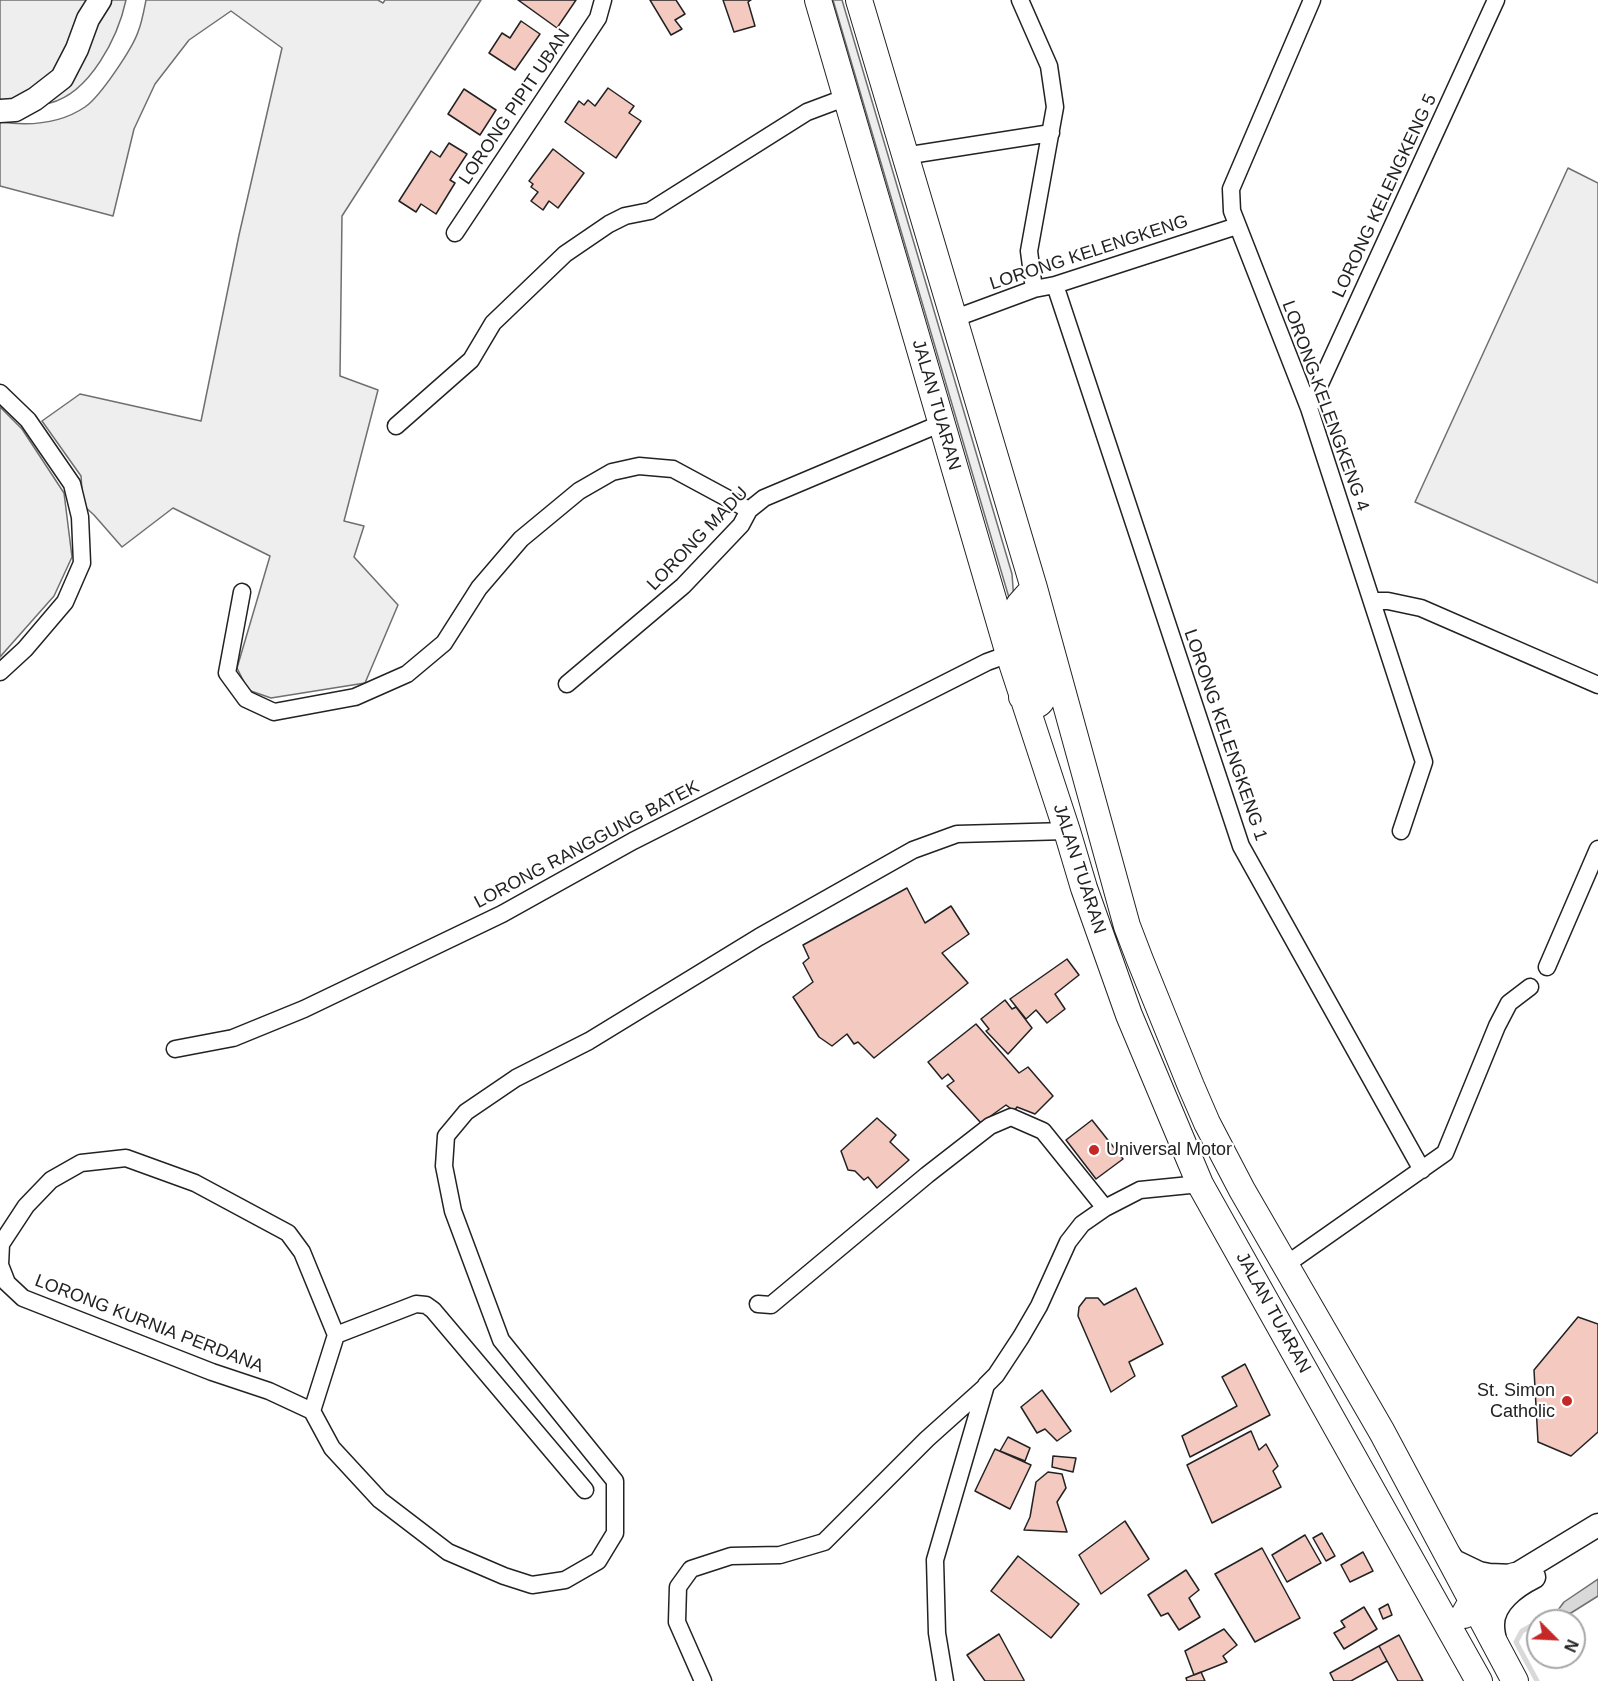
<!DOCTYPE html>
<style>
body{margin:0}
#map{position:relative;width:1598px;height:1681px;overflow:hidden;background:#fff;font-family:Arial,sans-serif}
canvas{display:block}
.north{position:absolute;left:1526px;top:1609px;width:60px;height:60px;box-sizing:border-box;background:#fff;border:2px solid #a7a7a7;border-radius:50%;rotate:114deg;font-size:16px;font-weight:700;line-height:24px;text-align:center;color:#222}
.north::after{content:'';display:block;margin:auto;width:21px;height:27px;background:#c62828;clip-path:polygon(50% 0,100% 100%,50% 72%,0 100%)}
</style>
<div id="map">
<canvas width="1598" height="1681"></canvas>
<div class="north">N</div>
</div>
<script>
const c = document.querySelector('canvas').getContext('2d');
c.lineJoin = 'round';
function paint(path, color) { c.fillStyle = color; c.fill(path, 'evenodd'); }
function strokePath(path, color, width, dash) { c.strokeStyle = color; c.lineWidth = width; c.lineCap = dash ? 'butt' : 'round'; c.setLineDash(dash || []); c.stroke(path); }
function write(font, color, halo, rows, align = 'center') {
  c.font = font + ' Arial,sans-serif'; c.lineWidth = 4.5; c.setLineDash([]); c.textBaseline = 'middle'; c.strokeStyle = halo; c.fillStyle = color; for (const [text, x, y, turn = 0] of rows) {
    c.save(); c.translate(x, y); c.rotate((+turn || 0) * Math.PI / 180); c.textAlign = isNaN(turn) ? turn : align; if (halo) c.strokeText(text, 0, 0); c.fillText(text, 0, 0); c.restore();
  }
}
const green = new Path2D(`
 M 0,0 L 126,0 C 118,37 90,93 50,103 C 34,107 16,102 0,100 Z
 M 146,0 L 378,0 L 383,3 L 385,0 L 481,0 L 342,216 L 340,376 L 378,390 L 344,521 L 364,526 L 354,557 L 398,605 L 365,683 L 271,698 L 248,690 L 237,668 L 270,556 L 173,508 L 122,547 L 94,515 L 83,505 L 81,476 L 42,421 L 80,394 L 201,421 L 239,235 L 282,48 L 231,11 L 189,40 L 155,84 L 134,129 L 113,216 L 0,186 L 0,122 C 29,126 60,124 85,107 C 100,97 132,49 138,32 C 142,22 144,10 146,0 Z
 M 833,0 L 842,0 L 1012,574 L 1014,601 L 1035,686 Z
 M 1568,168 L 1598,183 L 1598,583 L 1415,502 Z
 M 0,407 L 22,429 L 64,493 L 72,557 L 54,596 L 0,657 Z`);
const water = new Path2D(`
 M 1598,1579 L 1598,1596 L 1571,1613 L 1559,1612 L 1558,1610 L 1564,1602 Z`);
const stream = new Path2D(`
 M 1540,1621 L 1559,1611
 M 1537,1681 L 1516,1642 L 1522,1631 L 1538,1622`);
const building = new Path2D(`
 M 518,0 L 576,0 L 557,28 Z
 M 650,0 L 676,0 L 685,14 L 675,20 L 682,29 L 671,35 Z
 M 723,0 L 751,0 L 748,2 L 755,26 L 734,32 Z
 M 521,21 L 540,34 L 515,70 L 489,53 L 502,33 L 510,38 Z
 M 608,88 L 634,106 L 629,113 L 641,121 L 616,158 L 565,122 L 579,101 L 584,105 L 588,100 L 595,106 Z
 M 464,89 L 496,110 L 480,135 L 448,114 Z
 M 449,143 L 467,154 L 450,180 L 455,183 L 436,214 L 421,204 L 416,212 L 399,201 L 431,151 L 440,157 Z
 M 553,149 L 584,173 L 558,208 L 549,201 L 543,210 L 531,201 L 538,192 L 531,187 L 533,184 L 529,181 Z
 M 907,888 L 925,923 L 951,906 L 969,934 L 942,953 L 968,983 L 874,1058 L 858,1042 L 854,1044 L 847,1034 L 832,1046 L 819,1037 L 793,997 L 813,982 L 803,963 L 809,958 L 803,945 Z
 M 1067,959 L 1079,975 L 1055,994 L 1065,1009 L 1047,1023 L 1036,1010 L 1026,1019 L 1010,999 Z
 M 1005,1000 L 1012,1009 L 1016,1007 L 1032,1028 L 1008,1054 L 986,1031 L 989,1029 L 981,1019 Z
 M 976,1024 L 1019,1073 L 1028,1067 L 1053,1096 L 1035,1114 L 1017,1107 L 1014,1111 L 1006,1105 L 981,1123 L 947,1086 L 954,1081 L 948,1074 L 942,1079 L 928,1062 Z
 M 877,1118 L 896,1135 L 890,1142 L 909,1160 L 877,1188 L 868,1177 L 864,1180 L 855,1171 L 848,1170 L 841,1151 Z
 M 1092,1120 L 1123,1159 L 1096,1179 L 1066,1140 Z
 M 1136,1288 L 1163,1344 L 1129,1362 L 1135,1376 L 1111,1392 L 1078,1316 L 1079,1307 L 1086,1298 L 1098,1298 L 1104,1305 Z
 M 1578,1317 L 1598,1324 L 1598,1432 L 1571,1456 L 1538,1442 L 1534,1370 Z
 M 1245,1364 L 1270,1415 L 1190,1457 L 1182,1436 L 1237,1406 L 1222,1377 Z
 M 1042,1390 L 1071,1431 L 1057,1441 L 1045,1429 L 1037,1433 L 1021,1407 Z
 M 1251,1431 L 1259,1450 L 1266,1444 L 1278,1466 L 1273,1471 L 1281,1487 L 1212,1523 L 1187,1465 Z
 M 1008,1437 L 1030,1448 L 1025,1461 L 1000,1451 Z
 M 995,1449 L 1031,1465 L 1010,1509 L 975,1491 Z
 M 1053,1456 L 1076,1458 L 1073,1472 L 1052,1467 Z
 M 1048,1472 L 1062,1474 L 1066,1488 L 1057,1502 L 1067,1532 L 1024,1530 L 1030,1517 L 1036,1482 Z
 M 1125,1521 L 1149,1559 L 1101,1594 L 1079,1555 Z
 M 1322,1533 L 1335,1556 L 1326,1561 L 1313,1538 Z
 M 1305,1535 L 1321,1563 L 1287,1582 L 1272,1555 Z
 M 1262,1548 L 1300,1618 L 1255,1642 L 1215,1574 Z
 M 1363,1552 L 1373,1571 L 1350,1582 L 1341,1565 Z
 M 1018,1556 L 1079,1604 L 1051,1638 L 991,1591 Z
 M 1186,1570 L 1199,1590 L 1189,1598 L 1200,1617 L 1179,1630 L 1168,1613 L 1161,1616 L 1148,1595 Z
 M 1388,1604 L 1392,1615 L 1383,1619 L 1379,1609 Z
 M 1364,1607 L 1377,1629 L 1344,1649 L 1334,1633 L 1345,1627 L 1341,1621 Z
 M 1224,1629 L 1237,1645 L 1223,1656 L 1227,1662 L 1194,1675 L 1185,1651 Z
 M 999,1634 L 1024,1680 L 1024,1681 L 985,1681 L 967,1655 Z
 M 1399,1635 L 1423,1681 L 1398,1681 L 1379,1646 Z
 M 1379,1646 L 1387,1661 L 1351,1681 L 1334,1681 L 1330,1673 Z
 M 1201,1672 L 1205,1681 L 1187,1681 L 1186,1678 Z`);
const street = new Path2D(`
 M 1020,0 L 1049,66 L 1055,107 L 1029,251 L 1034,289
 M 1312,0 L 1231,189 L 1232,211 L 1309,408 L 1424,762 L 1401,831
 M 904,156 L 1051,133
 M 455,233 L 598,18 L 603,0
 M 1055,285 L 1241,846 L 1422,1170
 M 953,319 L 1034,289 L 1055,285 L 1237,226
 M 0,393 L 28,420 L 72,484 L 80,517 L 82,563 L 65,602 L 25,649 L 0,672
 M 1309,408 L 1496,0
 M 396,426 L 471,360 L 493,323 L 565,254 L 609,224 L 625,216 L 650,211 L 807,112 L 847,97
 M 242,592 L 227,673 L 246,699 L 274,712 L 355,697 L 407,674 L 444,643 L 479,588 L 521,539 L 579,491 L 612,472 L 639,466 L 673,469 L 749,510
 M 1372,601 L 1388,601 L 1421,608 L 1598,685
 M 567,684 L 683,586 L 741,525 L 749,510 L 764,498 L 942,423
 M 1547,967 L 1598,849
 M 175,1049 L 233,1038 L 304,1009 L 502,914 L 633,841 L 987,662 L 1009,654
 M 126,1158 L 195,1183 L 288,1233 L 302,1252 L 336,1335 L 312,1411 L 269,1391 L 212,1372 L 23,1298 L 7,1283 L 0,1265 L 1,1244 L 26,1206 L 51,1180 L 81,1163 Z
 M 1284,1266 L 1445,1153 L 1497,1026 L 1509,1003 L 1530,987
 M 758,1304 L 771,1305 L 927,1175 L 990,1126 L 1011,1117 L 1043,1131 L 1105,1208
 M 336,1335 L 416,1304 L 426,1305 L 433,1310 L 585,1490
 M 312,1411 L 332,1448 L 380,1500 L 448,1552 L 504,1576 L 532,1585 L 565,1580 L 598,1561 L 615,1533 L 615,1481 L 501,1340 L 453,1211 L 444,1166 L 446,1136 L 466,1112 L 516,1078 L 589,1041 L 759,937 L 913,850 L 957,834 L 1067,831
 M 703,1681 L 677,1622 L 678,1587 L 691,1569 L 731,1556 L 780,1555 L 824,1542 L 927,1439 L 985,1387
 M 945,1681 L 937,1633 L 935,1560 L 986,1385 L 996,1375 L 1021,1337 L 1039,1306 L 1068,1242 L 1082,1224 L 1105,1208 L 1140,1190 L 1200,1184`);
const secondary = new Path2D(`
 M 0,111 L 15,110 L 35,99 L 62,78 L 77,49 L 88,19 L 100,0
 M 1447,1552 L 1454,1561 L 1479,1573 L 1489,1575 L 1514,1576 L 1598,1525
 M 1496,1645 C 1495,1639 1493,1633 1493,1626 C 1492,1603 1516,1586 1534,1577`);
const primary = new Path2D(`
 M 818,0 L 1009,654 L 1067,831 L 1084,888 L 1129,1015 L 1200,1184 L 1479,1681
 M 859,0 L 1034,588 L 1127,926 L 1140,960 L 1191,1086 L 1207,1123 L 1242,1190 L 1382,1432 L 1515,1681
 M 1022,697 L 1031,706 C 1038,706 1041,703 1044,696 L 1019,605 L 1034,588
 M 1464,1615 L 1472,1601 L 1514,1576`);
const markers = [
 [1094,1150,6,"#c62828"],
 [1567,1401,6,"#c62828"]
];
const streetNames = [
 ["LORONG PIPIT UBAN",515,107,-56],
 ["LORONG KELENGKENG 5",1385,196,-65],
 ["LORONG KELENGKENG",1089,253,-18],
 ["JALAN TUARAN",936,405,74],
 ["LORONG KELENGKENG 4",1325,406,70],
 ["LORONG MADU",698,539,-46],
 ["LORONG KELENGKENG 1",1225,735,71],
 ["LORONG RANGGUNG BATEK",587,845,-28],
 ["JALAN TUARAN",1079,869,72],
 ["JALAN TUARAN",1273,1313,61],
 ["LORONG KURNIA PERDANA",149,1324,21]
];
const poiNames = [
 ["Universal Motor",1106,1150],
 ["St. Simon",1555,1391,"right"],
 ["Catholic",1555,1412,"right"]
];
paint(green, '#eee');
strokePath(green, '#6f6f6f', 1.5);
paint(water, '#d9d9d9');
strokePath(water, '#6f6f6f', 1.5);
strokePath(stream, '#d9d9d9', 5);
paint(building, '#f3c9c0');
strokePath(building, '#222', 1.5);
strokePath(street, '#222', 19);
strokePath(secondary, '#222', 25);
strokePath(primary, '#222', 28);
strokePath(street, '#fff', 16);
strokePath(secondary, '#fff', 22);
strokePath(primary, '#fff', 26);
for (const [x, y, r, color] of markers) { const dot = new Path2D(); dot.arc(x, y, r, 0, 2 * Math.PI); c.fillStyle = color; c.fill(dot); strokePath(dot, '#fff', 2); }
write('18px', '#222', '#fff', streetNames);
write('18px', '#222', '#fff', poiNames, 'left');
</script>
